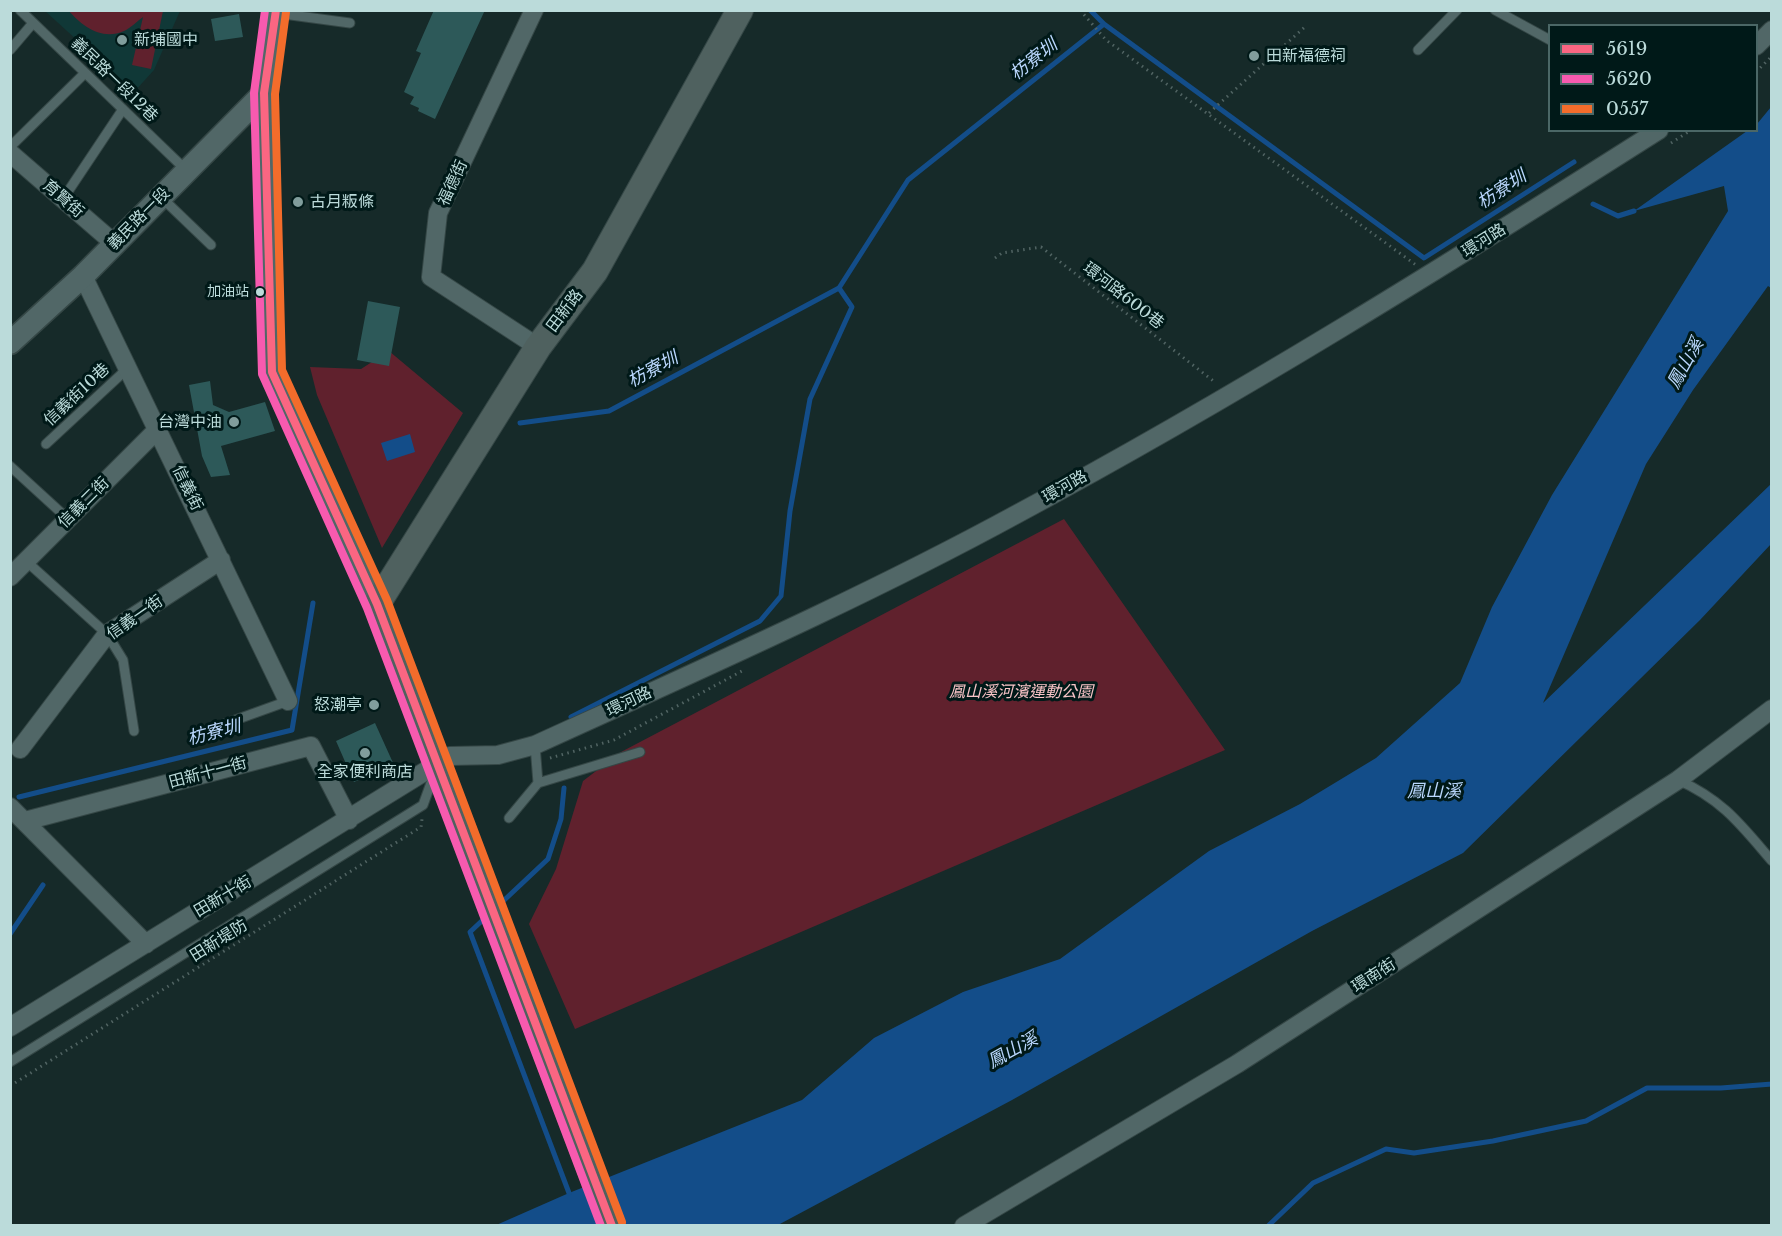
<!DOCTYPE html>
<meta charset="utf-8">
<style>
body{margin:0}
#map{position:relative;width:1782px;height:1236px;overflow:hidden;background:#162a29;font-family:"Libre Baskerville",serif}
canvas{display:block}
.frame{position:absolute;inset:0;border:12px solid #bbdbda;pointer-events:none}
.legend{position:absolute;left:1548px;top:24px;width:210px;height:108px;box-sizing:border-box;background:#001918;border:2px solid #4b6766;margin:0;padding:8px 10px;list-style:none;font-size:18px;color:#bbdbda}
.legend li{display:flex;align-items:center;gap:12px;height:30px}
.legend b{width:30px;border:2px solid #4b6766}
</style>
<div id="map">
<canvas width="1782" height="1236"></canvas>
<div class="frame"></div>
<ul class="legend">
<li><b style="height:8px;background:#fa6682"></b>5619</li>
<li><b style="height:8px;background:#f75aaf"></b>5620</li>
<li><b style="height:8px;background:#f36c2b"></b>0557</li>
</ul>
</div>
<script>
const c = document.querySelector('canvas').getContext('2d');
c.lineJoin = 'round';
function paint(path, color) { c.fillStyle = color; c.fill(path, 'evenodd'); }
function strokePath(path, color, width, dash) { c.strokeStyle = color; c.lineWidth = width; c.lineCap = dash ? 'butt' : 'round'; c.setLineDash(dash || []); c.stroke(path); }
function write(font, color, halo, rows, align = 'center') {
  c.font = font + ' "Libre Baskerville","Noto Sans TC",serif'; c.lineWidth = 6; c.setLineDash([]); c.textBaseline = 'middle'; c.strokeStyle = halo; c.fillStyle = color; for (const [text, x, y, turn = 0] of rows) {
    c.save(); c.translate(x, y); c.rotate((+turn || 0) * Math.PI / 180); c.textAlign = isNaN(turn) ? turn : align; if (halo) c.strokeText(text, 0, 0); c.fillText(text, 0, 0); c.restore();
  }
}
const built = new Path2D(`
 M 45,11 L 180,11 L 154,70 L 134,92 Z`);
const green = new Path2D(`
 M 69,11 L 163,11 L 151,69 L 132,65 L 143,17 C 137,21 131,28 124,31 C 102,41 82,26 69,11 Z
 M 389,351 L 463,413 L 382,548 L 317,395 L 310,367 L 361,369 Z
 M 1064,519 L 1225,750 L 575,1029 L 529,924 L 556,869 L 583,781 L 621,752 Z`);
const water = new Path2D(`
 M 1771,107 L 1771,288 L 1768,286 L 1693,390 L 1646,464 L 1543,703 L 1771,484 L 1771,544 L 1700,620 L 1463,853 L 1312,931 L 1012,1100 L 778,1225 L 494,1226 L 569,1193 L 802,1100 L 874,1038 L 963,992 L 1060,959 L 1209,851 L 1300,804 L 1376,758 L 1460,683 L 1492,607 L 1552,495 L 1728,211 L 1724,186 L 1634,211 L 1747,131 L 1756,130 L 1757,124 Z
 M 410,434 L 415,452 L 387,461 L 381,443 Z`);
const stream = new Path2D(`
 M 1090,10 L 1104,24 L 1424,258 L 1574,162
 M 1593,204 L 1618,216 L 1634,211
 M 520,423 L 609,411 L 839,288 L 908,180 L 1104,24
 M 571,717 L 760,621 L 781,596 L 790,511 L 810,399 L 852,307 L 839,288
 M 19,797 L 292,730 L 313,603
 M 499,905 L 548,859 L 561,819 L 564,788
 M 486,917 L 470,932 L 569,1193
 M 10,934 L 43,885
 M 1268,1226 L 1313,1183 L 1386,1149 L 1414,1153 L 1493,1141 L 1586,1121 L 1647,1088 L 1721,1088 L 1772,1084`);
const building = new Path2D(`
 M 434,10 L 485,10 L 435,119 L 418,111 L 419,108 L 410,104 L 414,97 L 404,92 L 421,53 L 416,51 Z
 M 239,14 L 243,37 L 215,41 L 211,19 Z
 M 368,301 L 400,307 L 389,366 L 357,360 Z
 M 210,381 L 213,405 L 229,412 L 265,402 L 275,431 L 221,446 L 230,475 L 211,477 L 202,456 L 189,385 Z
 M 375,723 L 394,765 L 354,782 L 336,741 Z`);
const path = new Path2D(`
 M 1080,10 L 1106,40 L 1416,265
 M 1756,72 L 1770,58
 M 1209,113 L 1307,25
 M 1671,143 L 1691,130
 M 995,258 L 1002,253 L 1041,247 L 1216,383
 M 550,758 L 614,740 L 742,671
 M 10,1086 L 421,827 L 422,819`);
const service = new Path2D(`
 M 20,10 L 187,171
 M 1495,10 L 1550,40
 M 276,13 L 350,23
 M 10,50 L 33,23
 M 1418,50 L 1457,10
 M 10,147 L 85,73
 M 161,197 L 211,245
 M 63,199 L 123,109
 M 46,444 L 128,368
 M 10,466 L 68,519
 M 26,561 L 107,634 L 123,660 L 134,731
 M 202,732 L 288,701
 M 535,745 L 538,783
 M 1678,780 C 1723,800 1741,825 1772,861
 M 509,818 L 538,783 L 640,752
 M 10,1062 L 423,805 L 435,772`);
const minor = new Path2D(`
 M 534,10 L 438,213 L 431,277 L 538,347
 M 1756,46 L 1772,30
 M 10,153 L 115,244
 M 83,276 L 288,701
 M 10,577 L 158,429
 M 20,749 L 107,634 L 221,560
 M 10,807 L 146,944
 M 25,821 L 311,746 L 349,820
 M 10,1027 L 450,756 L 498,755 L 535,745 C 697,671 861,599 1017,514 C 1237,396 1448,264 1659,130
 M 964,1226 L 1237,1064 L 1678,780 L 1772,709`);
const tertiary = new Path2D(`
 M 276,10 L 264,93 L 272,372 L 377,604
 M 10,343 L 83,276 L 264,93`);
const secondary = new Path2D(`
 M 612,1226 L 377,604 L 538,347 L 595,271 L 740,10`);
const bus1 = new Path2D(`
 M 276,10 L 264,93 L 272,372 L 377,604 L 612,1226`);
const bus2 = new Path2D(`
 M 265,10 L 254,93 L 262,374 L 367,608 L 601,1226`);
const bus3 = new Path2D(`
 M 286,12 L 275,94 L 282,370 L 387,600 L 622,1222`);
const markers = [
 [122,40,6,"#819d9c"],
 [1254,56,6,"#819d9c"],
 [298,202,6,"#819d9c"],
 [260,292,5,"#bbdbda"],
 [234,422,6,"#819d9c"],
 [374,705,6,"#819d9c"],
 [365,753,6,"#819d9c"]
];
const busNames = [
 ["加油站",249,292]
];
const poiNames = [
 ["新埔國中",134,40],
 ["田新福德祠",1266,56],
 ["古月粄條",310,202],
 ["台灣中油",222,422,"right"],
 ["怒潮亭",362,705,"right"],
 ["全家便利商店",365,772,"center"]
];
const streetNames = [
 ["義民路一段12巷",114,80,44],
 ["福德街",453,183,-65],
 ["育賢街",63,199,41],
 ["義民路一段",139,219,-45],
 ["環河路",1484,241,-32],
 ["環河路600巷",1123,296,38],
 ["田新路",565,311,-53],
 ["信義街10巷",77,395,-43],
 ["環河路",1065,487,-30],
 ["信義街",187,488,64],
 ["信義二街",84,503,-45],
 ["信義一街",135,618,-35],
 ["環河路",629,702,-25],
 ["田新十一街",208,773,-15],
 ["田新十街",223,897,-31],
 ["田新堤防",219,941,-32],
 ["環南街",1374,976,-33]
];
const parkNames = [
 ["鳳山溪河濱運動公園",1021,692]
];
const waterNames = [
 ["枋寮圳",1034,60,-38],
 ["枋寮圳",1502,190,-33],
 ["鳳山溪",1686,364,-61],
 ["枋寮圳",653,370,-28],
 ["枋寮圳",214,733,-14],
 ["鳳山溪",1434,792],
 ["鳳山溪",1013,1051,-29]
];
paint(built, '#103837');
paint(green, '#60212d');
paint(water, '#134d89');
strokePath(stream, '#134d89', 5);
paint(building, '#2d5959');
strokePath(service, '#354746', 11);
strokePath(minor, '#354746', 20);
strokePath(tertiary, '#354746', 25);
strokePath(secondary, '#354746', 28);
strokePath(path, '#516463', 3, [1.5, 4.5]);
strokePath(service, '#516767', 9);
strokePath(minor, '#516767', 18);
strokePath(tertiary, '#516767', 22);
strokePath(secondary, '#4f615f', 26);
strokePath(bus1, '#fa6682', 8);
strokePath(bus2, '#f75aaf', 8);
strokePath(bus3, '#f36c2b', 8);
for (const [x, y, r, color] of markers) { const dot = new Path2D(); dot.arc(x, y, r, 0, 2 * Math.PI); c.fillStyle = color; c.fill(dot); strokePath(dot, '#001918', 2); }
write('14px', '#bbdbda', '#001918', busNames, 'right');
write('16px', '#bbdbda', '#001918', poiNames, 'left');
write('16px', '#bbdbda', '#001918', streetNames);
write('italic 16px', '#f9c4c7', '#001918', parkNames);
write('italic 18px', '#b9d7fd', '#001918', waterNames);
</script>
